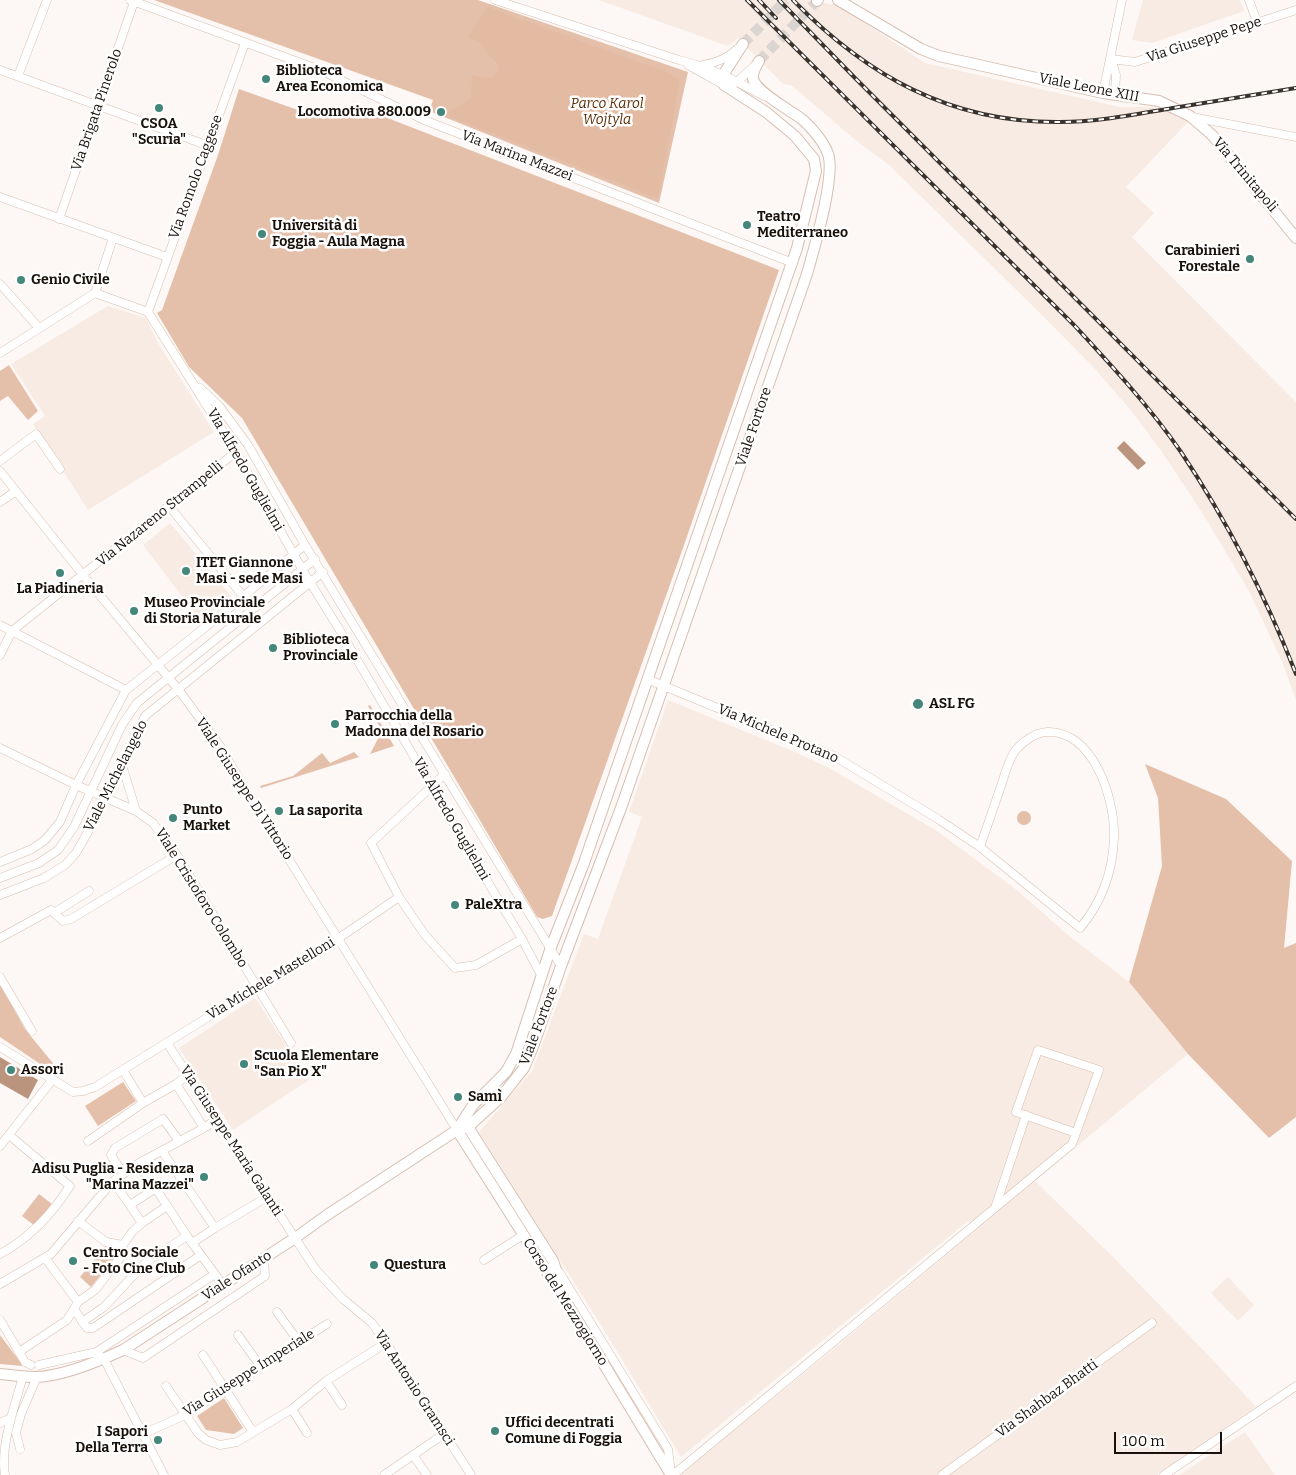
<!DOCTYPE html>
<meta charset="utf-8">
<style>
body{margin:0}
#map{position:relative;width:1296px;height:1475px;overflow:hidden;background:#fdf8f5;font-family:Bitter,serif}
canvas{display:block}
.scale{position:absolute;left:1114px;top:1432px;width:108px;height:22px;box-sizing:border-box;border:2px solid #19110c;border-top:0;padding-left:6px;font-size:15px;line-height:18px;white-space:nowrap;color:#19110c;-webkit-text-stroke:4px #fff;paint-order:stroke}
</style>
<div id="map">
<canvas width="1296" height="1475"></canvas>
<div class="scale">100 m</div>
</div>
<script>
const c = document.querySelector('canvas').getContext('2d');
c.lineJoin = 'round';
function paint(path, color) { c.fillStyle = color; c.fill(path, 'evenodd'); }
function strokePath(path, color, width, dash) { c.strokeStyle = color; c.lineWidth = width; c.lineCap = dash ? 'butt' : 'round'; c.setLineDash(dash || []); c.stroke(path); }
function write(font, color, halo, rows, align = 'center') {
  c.font = font + ' Bitter,serif'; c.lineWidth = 5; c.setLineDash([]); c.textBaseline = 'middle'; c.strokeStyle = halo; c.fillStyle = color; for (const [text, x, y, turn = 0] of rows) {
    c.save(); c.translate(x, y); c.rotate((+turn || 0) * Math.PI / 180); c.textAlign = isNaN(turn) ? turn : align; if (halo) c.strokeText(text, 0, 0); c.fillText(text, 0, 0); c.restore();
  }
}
const built = new Path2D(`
 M 599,0 L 809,0 L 839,6 L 925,63 L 1120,107 L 1152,107 L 1171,112 L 1188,122 L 1126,187 L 1154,213 L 1132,237 L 1296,402 L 1296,700 L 1283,664 L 1249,591 L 1203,514 L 1162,452 L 1133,413 L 1096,370 L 1042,315 L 889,165 L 858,142 L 791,85 L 783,84 L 738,38 L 728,46 Z
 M 1143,0 L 1240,0 L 1244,11 L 1152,43 L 1132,40 Z
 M 108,306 L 146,318 L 158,343 L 214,432 L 88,510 L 33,424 L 45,416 L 11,364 Z
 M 170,523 L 231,596 L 201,621 L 143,545 Z
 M 668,700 L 795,752 L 829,768 L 937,831 L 1018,891 L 1068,935 L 1129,982 L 1188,1054 L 1035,1181 L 1113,1257 L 1210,1357 L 1256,1407 L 1157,1475 L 682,1475 L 681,1473 L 829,1353 L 977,1229 L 968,1221 L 681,1457 L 609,1338 L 479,1132 L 532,1071 L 584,934 L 598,939 L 642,817 L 629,812 Z
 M 255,998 L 309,1080 L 233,1130 L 179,1048 Z
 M 1228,1277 L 1254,1305 L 1238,1321 L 1211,1293 Z
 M 1245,1432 L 1275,1475 L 1179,1475 Z`);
const green = new Path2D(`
 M 154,0 L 478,0 L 688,72 L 659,203 L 429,111 L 433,100 Z
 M 239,89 L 323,119 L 354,105 L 779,270 L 683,548 L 552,916 L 543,919 L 537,917 L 242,418 L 189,367 L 157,313 L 162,310 L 218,155 Z
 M 9,365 L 38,411 L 28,420 L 8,396 L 0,401 L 0,371 Z
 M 370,705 L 394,746 L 370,754 L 382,731 L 368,706 Z
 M 354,752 L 359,757 L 261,788 L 260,786 L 293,776 L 322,753 L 330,763 Z
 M 1145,764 L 1226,799 L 1292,861 L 1284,948 L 1296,943 L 1296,1117 L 1269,1138 L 1188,1054 L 1129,982 L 1162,866 L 1158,798 Z
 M1017 818a7 7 0 1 1 14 0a7 7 0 1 1-14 0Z
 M 0,984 L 25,1029 L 61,1073 L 58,1076 L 0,1037 Z
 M 123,1082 L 136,1101 L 98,1126 L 85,1106 Z
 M 39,1194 L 52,1204 L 35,1226 L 22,1216 Z
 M 105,1246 L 116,1256 L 91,1287 L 80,1277 Z
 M 0,1335 L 21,1363 L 22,1366 L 0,1364 Z
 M 224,1398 L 243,1428 L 234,1434 L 206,1430 L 197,1416 Z`);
const forest = new Path2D(`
 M 487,7 L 667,72 L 680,80 L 658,198 L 445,115 L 471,98 L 472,75 L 492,79 L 499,71 L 497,63 L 489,56 L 480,42 L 467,38 Z`);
const water = new Path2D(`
 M 1124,441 L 1146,463 L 1138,470 L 1117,448 Z
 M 0,1057 L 38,1080 L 28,1099 L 0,1083 Z`);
const majorTunnel = new Path2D(`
 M 743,44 L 786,0
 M 759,61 L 817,1`);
const minor = new Path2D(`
 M 130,0 L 320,70 L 424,120 L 793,263
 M 495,0 L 679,60 C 712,68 734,80 764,96
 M 1249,0 L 1257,22
 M 1111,59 L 1135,62 L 1296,10
 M 1111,59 L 1116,75 L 1115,94
 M 688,65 L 724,85 L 737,82 L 754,66
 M 703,65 C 716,63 728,58 737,49
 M 0,70 L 209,146
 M 18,76 L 47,0
 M 1103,93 L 1122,0
 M 1192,117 L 1296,137
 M 0,197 L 167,257
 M 59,219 L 134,2
 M 0,284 L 39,328
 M 95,293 L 113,238
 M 148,312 L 236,452 L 302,569 L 339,629 L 480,869 L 522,939 L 541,975
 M 148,312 L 245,43
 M 0,353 L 95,293 L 148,312
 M 200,388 L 220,407 L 248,445 L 305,545 L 561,966
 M 0,461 L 36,434 L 60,469
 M 0,471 L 83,575 L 178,689 L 220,746 L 247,792 L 457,1130
 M 0,502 L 16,491
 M 169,506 L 243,596
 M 0,625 L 126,690
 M 0,655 L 12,631 L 236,452
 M 647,679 L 834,756 L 938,819 L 980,847 L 1080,928 C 1102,902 1113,871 1114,837 C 1115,800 1094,730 1047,732 C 1035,733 1023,741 1015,751 C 1008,761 1005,774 1001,786 C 994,806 987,827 980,847
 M 0,748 L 76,785 L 136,811 L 153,823 L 177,855 L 291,1043
 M 122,765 L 136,811
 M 445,774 L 371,843 L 399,897 L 425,935 L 455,968 L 476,965 L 522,939
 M 0,862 L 32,849 L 45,840 L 60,822 L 76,785 L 126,690 L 227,610 L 305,545
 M 0,878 L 39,863 L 58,850 L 74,827 L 122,725 L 137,703 L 315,559
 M 0,895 L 44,878 L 65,865 L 76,853 L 88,832 L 145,716 L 323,572
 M 54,913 L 89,891
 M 0,938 L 51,910 L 63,921 L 71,919 L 177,855
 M 0,977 L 32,1031
 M 167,1043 L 316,1270 L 343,1299 L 372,1323 L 386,1343 L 471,1475
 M 0,1047 L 73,1092 L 83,1091 L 95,1087 L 257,987 L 339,938 L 399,897
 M 188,1075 L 176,1084 L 204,1128
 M 143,1103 L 176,1084
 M 88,1141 L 143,1103 L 123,1070
 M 0,1146 L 53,1079
 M 162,1151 L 215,1228 L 267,1197
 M 139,1163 L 187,1236 L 223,1285
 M 123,1173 L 111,1155 L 115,1148 L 163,1119 L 179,1141
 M 113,1181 L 142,1223
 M 130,1205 L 156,1188
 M 995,1208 L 1026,1115
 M 78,1221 L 106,1242 L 123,1245
 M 192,1243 L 215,1228
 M 0,1254 C 30,1238 52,1214 70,1186 L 9,1135
 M 45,1258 L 78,1302
 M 484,1260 L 523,1235
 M 560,1273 L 668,1449 L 671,1473
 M 0,1284 L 51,1254 L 113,1181 L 139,1163 L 204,1128 L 217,1119
 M 74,1309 L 87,1328 L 93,1328 L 201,1255
 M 277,1312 L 299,1342
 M 0,1320 L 25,1362 L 31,1365
 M 82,1322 L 104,1307 L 146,1262 L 187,1236
 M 238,1335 L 261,1367
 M 123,1350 L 143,1358 L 265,1276 L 264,1258
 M 19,1352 L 67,1320 L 78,1302 L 95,1290 L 117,1262 L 123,1254 L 123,1245 L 132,1232 L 142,1223 L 167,1206
 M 95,1353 L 215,1274
 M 203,1355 L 253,1432
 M 39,1365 L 92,1353 L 95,1353 L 104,1359 L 164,1475
 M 326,1381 L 342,1405
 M 166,1386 L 198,1433 L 206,1440 L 220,1445 L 237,1442 L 292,1409 L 326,1381 L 386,1343
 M 292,1409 L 307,1433
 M 0,1423 L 11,1418
 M 143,1434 L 185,1415 L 327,1324
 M 20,1449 L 16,1433 L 21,1414 L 37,1377
 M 413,1455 L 427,1475
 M 5,1475 C 0,1445 15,1406 23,1376
 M 384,1475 L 444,1434
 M 673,1475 L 1072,1144 L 1099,1070 L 1038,1050 L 1016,1112 L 1076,1133
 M 942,1475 L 1152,1323
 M 1164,1475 L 1296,1386`);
const major = new Path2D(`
 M 838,0 L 921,49 L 939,56 L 1103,93 L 1159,101 L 1190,116 L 1212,135 L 1296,238
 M 817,1 L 818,0
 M 468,1127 L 553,1261 L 563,1290
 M 457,1130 L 473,1105 L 506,1072 L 516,1054 L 551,947 L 584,863 L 605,802 L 797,248 L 816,171 L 814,159 L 795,136 L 766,112 L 724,85 L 723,75 L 743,44
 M 457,1130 L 568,1305 L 671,1475
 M 0,1374 C 12,1375 23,1377 35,1377 C 61,1377 99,1361 123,1350 L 295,1238 L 327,1215 L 457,1130 L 468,1127 L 501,1097 L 524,1068 L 534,1044 L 561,966 L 621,808 L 807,274 C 814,249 836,176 828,154 C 824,142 812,128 803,120 C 792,111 757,93 753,79 C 752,73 756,66 759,61`);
const rail = new Path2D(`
 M 747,0 L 1074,325 C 1111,365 1150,407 1181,452 C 1227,521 1266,597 1296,674
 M 759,0 L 776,18
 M 779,0 L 856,79 L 1296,519
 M 793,0 C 867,76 951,123 1060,122 C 1098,122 1136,114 1173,108 C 1214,101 1255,95 1296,88`);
const markers = [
 [266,79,5,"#43877b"],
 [159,108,5,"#43877b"],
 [441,112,5,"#43877b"],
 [747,225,5,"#43877b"],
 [262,234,5,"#43877b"],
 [1250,259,5,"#43877b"],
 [21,280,5,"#43877b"],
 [186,571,5,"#43877b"],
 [60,573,5,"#43877b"],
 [134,611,5,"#43877b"],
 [273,648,5,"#43877b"],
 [918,704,6,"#43877b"],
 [335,724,5,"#43877b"],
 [279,811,5,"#43877b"],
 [173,818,5,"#43877b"],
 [455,905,5,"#43877b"],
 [244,1064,5,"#43877b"],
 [11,1070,5,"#43877b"],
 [458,1097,5,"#43877b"],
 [204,1177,5,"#43877b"],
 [73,1261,5,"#43877b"],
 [374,1265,5,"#43877b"],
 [495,1431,5,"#43877b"],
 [158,1440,5,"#43877b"]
];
const streetNames = [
 ["Via Giuseppe Pepe",1204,40,-18],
 ["Viale Leone XIII",1089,88,11],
 ["Via Brigata Pinerolo",97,110,-71],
 ["Via Marina Mazzei",517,156,21],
 ["Via Trinitapoli",1245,175,50],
 ["Via Romolo Caggese",196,177,-70],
 ["Viale Fortore",754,427,-71],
 ["Via Alfredo Guglielmi",245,470,60],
 ["Via Nazareno Strampelli",160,514,-39],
 ["Via Michele Protano",778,734,23],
 ["Viale Michelangelo",116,776,-63],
 ["Viale Giuseppe Di Vittorio",244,789,57],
 ["Via Alfredo Guglielmi",451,819,60],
 ["Viale Cristoforo Colombo",201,898,58],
 ["Via Michele Mastelloni",271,979,-31],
 ["Viale Fortore",539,1026,-69],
 ["Via Giuseppe Maria Galanti",231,1141,57],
 ["Viale Ofanto",237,1276,-33],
 ["Corso del Mezzogiorno",565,1302,58],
 ["Via Giuseppe Imperiale",249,1373,-32],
 ["Via Antonio Gramsci",414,1388,57],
 ["Via Shahbaz Bhatti",1047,1399,-36]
];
const poiNames = [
 ["Biblioteca",276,71],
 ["Area Economica",276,87],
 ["Locomotiva 880.009",431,112,"right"],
 ["CSOA",159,124,"center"],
 ["\"Scurìa\"",159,140,"center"],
 ["Teatro",757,217],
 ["Mediterraneo",757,233],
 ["Università di",272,226],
 ["Foggia - Aula Magna",272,242],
 ["Carabinieri",1240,251,"right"],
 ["Forestale",1240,267,"right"],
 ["Genio Civile",31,280],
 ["ITET Giannone",196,563],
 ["Masi - sede Masi",196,579],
 ["La Piadineria",60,589,"center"],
 ["Museo Provinciale",144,603],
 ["di Storia Naturale",144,619],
 ["Biblioteca",283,640],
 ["Provinciale",283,656],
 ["ASL FG",929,704],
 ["Parrocchia della",345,716],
 ["Madonna del Rosario",345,732],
 ["Punto",183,810],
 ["Market",183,826],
 ["La saporita",289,811],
 ["PaleXtra",465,905],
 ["Scuola Elementare",254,1056],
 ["\"San Pio X\"",254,1072],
 ["Assori",21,1070],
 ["Samì",468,1097],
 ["Adisu Puglia - Residenza",194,1169,"right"],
 ["\"Marina Mazzei\"",194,1185,"right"],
 ["Centro Sociale",83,1253],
 ["- Foto Cine Club",83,1269],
 ["Questura",384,1265],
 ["Uffici decentrati",505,1423],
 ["Comune di Foggia",505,1439],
 ["I Sapori",148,1432,"right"],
 ["Della Terra",148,1448,"right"]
];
const parkNames = [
 ["Parco Karol",607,104],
 ["Wojtyla",607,120]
];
paint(built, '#f7ebe3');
paint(green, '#e4c0aa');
paint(forest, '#e3bba3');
paint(water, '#bb947d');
strokePath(majorTunnel, '#dbd5d2', 10, [10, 5]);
strokePath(minor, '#d7beb0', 9);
strokePath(major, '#d7beb0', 12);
strokePath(minor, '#fff', 8);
strokePath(major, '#fff', 10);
strokePath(rail, '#3a322d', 4);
strokePath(rail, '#fff', 2, [5.5]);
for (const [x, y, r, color] of markers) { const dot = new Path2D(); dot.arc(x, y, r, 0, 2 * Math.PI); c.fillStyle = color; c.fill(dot); strokePath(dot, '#fff', 2); }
write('14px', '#19110c', '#fff', streetNames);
write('bold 14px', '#19110c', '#fff', poiNames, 'left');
write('italic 14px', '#5f2d05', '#fff', parkNames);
</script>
